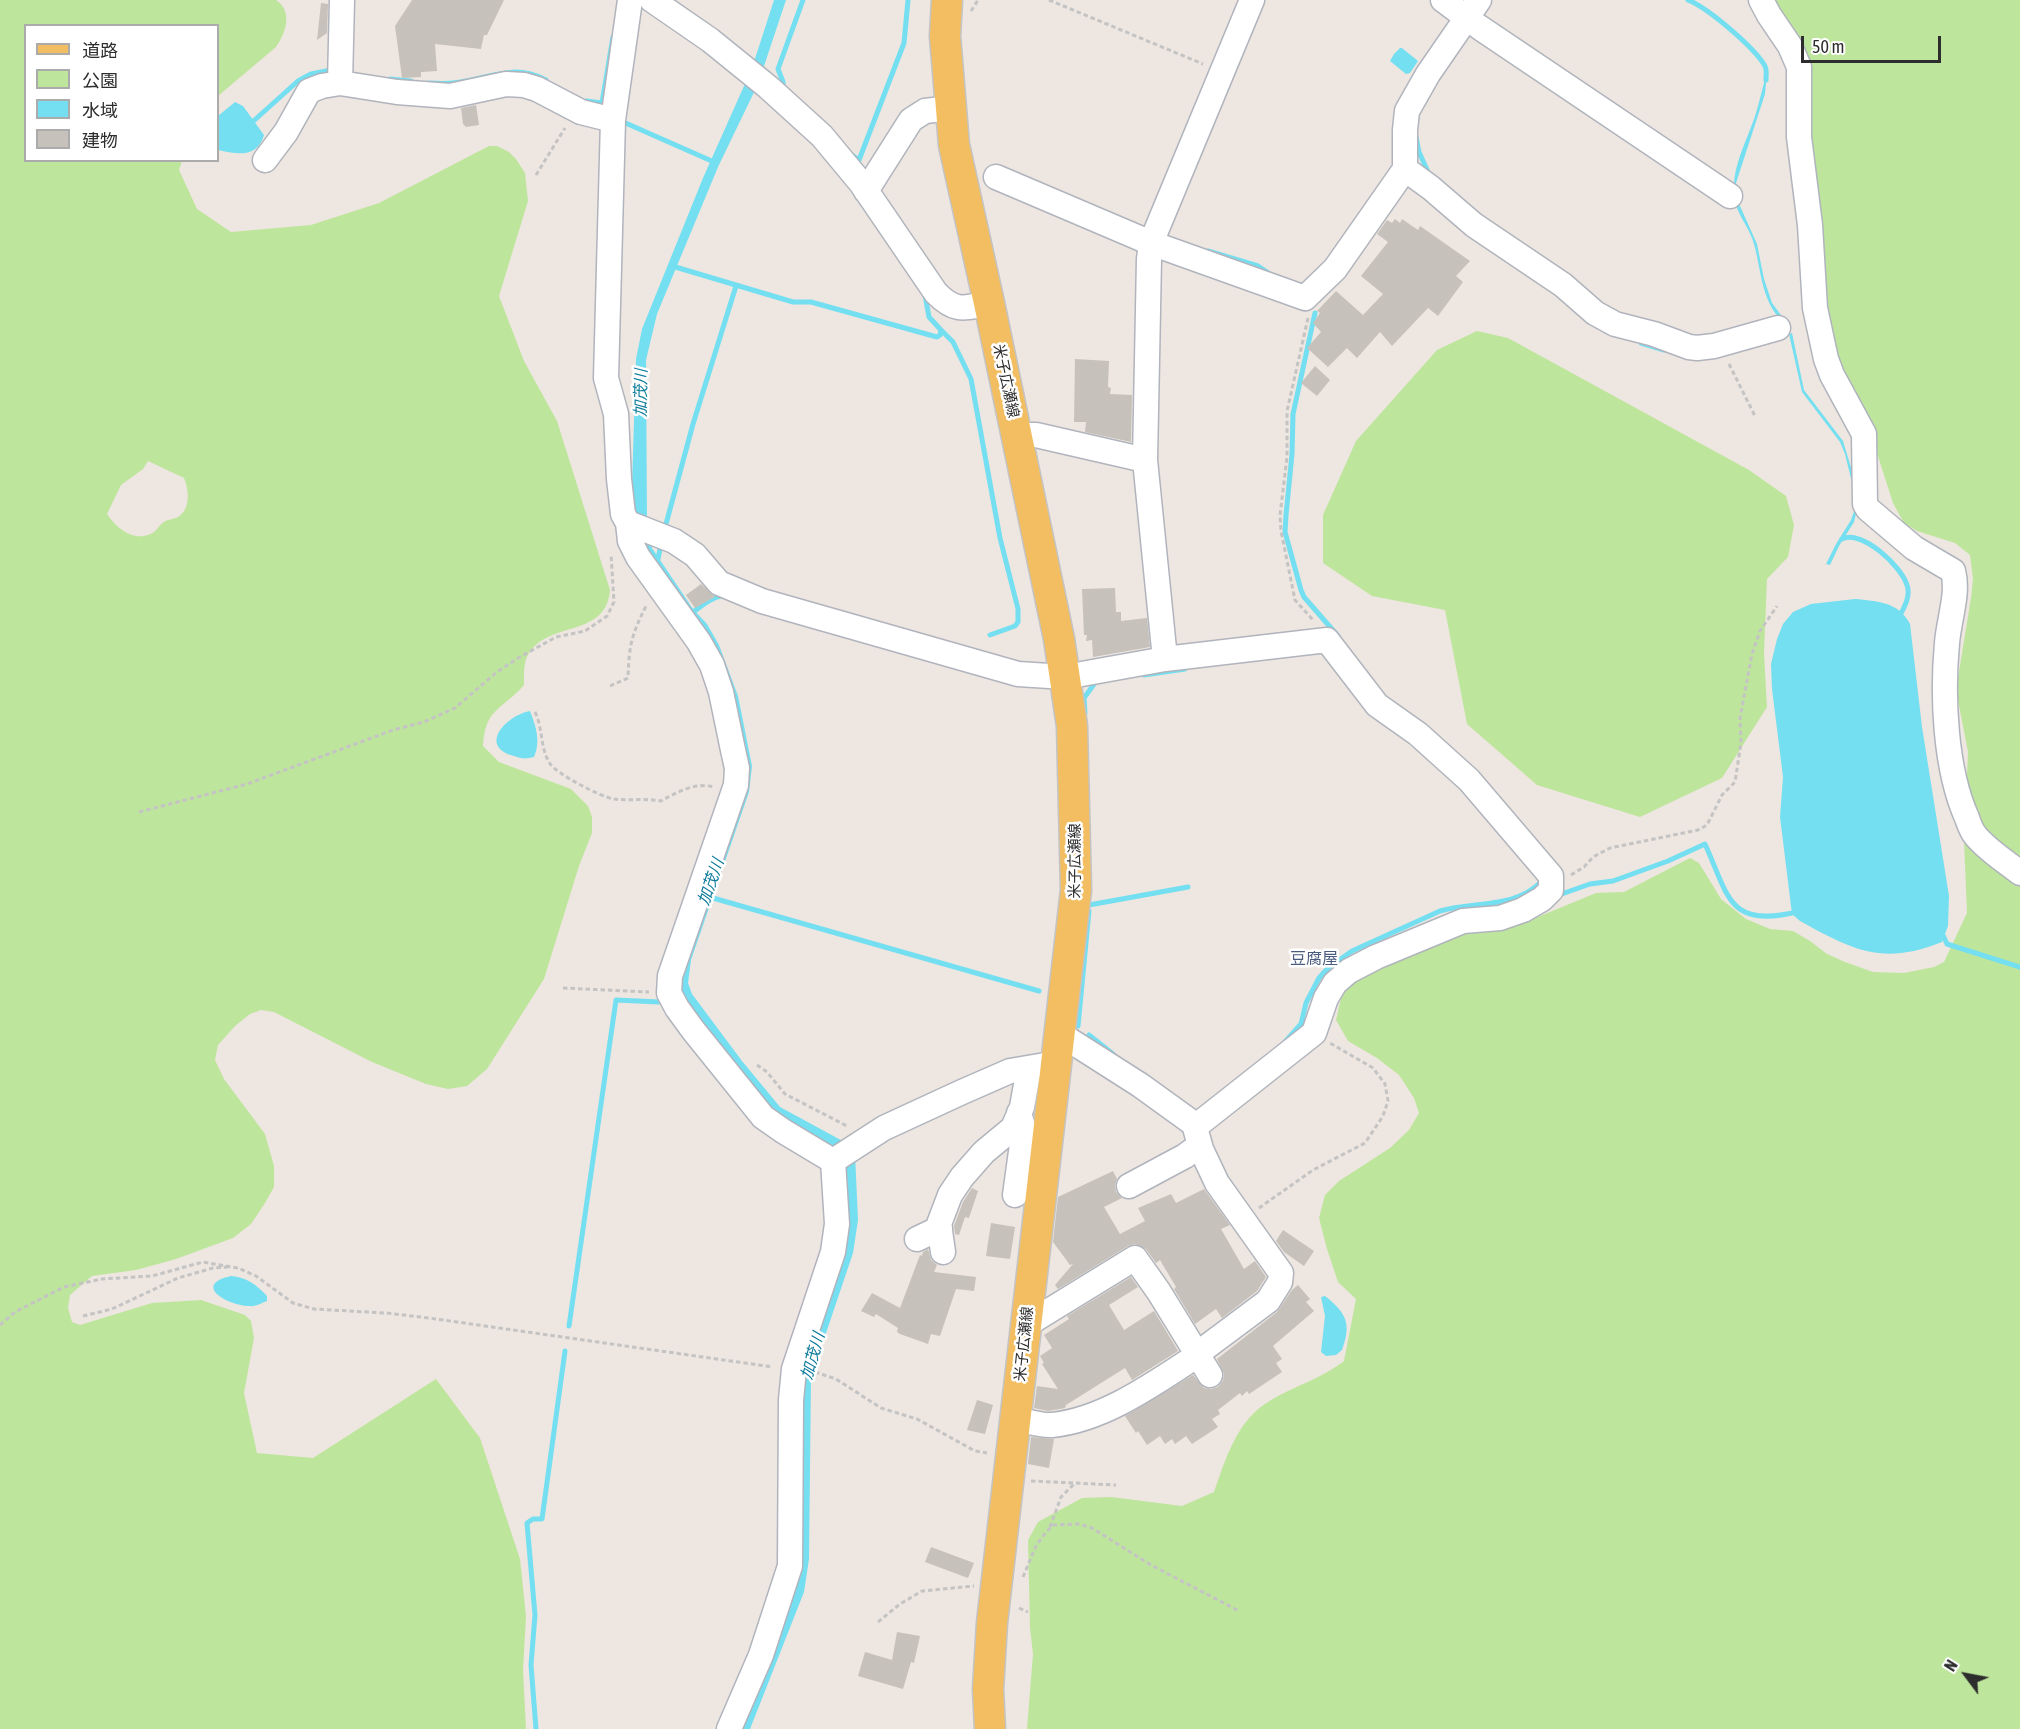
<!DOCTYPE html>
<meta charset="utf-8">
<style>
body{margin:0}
#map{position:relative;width:2020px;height:1729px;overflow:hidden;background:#eee6e0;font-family:"Asap Condensed","Noto Sans JP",sans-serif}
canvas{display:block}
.legend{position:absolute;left:24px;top:24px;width:195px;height:138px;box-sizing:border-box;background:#fff;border:2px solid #ababab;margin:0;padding:8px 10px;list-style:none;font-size:18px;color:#2d2d2d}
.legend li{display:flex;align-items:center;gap:12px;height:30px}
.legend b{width:30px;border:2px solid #ababab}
.north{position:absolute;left:1936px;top:1645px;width:60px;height:60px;-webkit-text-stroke:4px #fff;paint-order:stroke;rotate:302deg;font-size:16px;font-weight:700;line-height:24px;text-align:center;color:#2d2d2d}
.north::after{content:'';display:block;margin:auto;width:21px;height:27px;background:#2d2d2d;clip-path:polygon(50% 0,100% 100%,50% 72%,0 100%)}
.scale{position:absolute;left:1801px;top:36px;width:140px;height:27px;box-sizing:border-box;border:3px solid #2d2d2d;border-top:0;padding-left:8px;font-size:18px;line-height:21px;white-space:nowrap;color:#2d2d2d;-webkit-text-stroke:4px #fff;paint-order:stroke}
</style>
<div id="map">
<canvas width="2020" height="1729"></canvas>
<ul class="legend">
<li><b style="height:8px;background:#f2be61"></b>道路</li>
<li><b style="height:16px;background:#bee59c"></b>公園</li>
<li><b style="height:16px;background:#73dff0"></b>水域</li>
<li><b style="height:16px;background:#c7c1bb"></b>建物</li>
</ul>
<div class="north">N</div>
<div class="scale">50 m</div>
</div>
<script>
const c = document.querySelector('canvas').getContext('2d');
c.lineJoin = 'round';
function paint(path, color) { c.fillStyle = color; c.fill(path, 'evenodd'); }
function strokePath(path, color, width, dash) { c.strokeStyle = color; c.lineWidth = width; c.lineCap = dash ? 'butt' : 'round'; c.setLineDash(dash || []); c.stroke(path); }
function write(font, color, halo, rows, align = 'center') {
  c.font = font + ' "Asap Condensed","Noto Sans JP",sans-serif'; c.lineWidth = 5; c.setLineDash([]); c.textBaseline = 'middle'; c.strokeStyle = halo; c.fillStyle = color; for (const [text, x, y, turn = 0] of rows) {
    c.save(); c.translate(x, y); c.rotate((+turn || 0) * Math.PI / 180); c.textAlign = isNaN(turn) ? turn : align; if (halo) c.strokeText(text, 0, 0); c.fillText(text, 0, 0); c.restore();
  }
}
const green = new Path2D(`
 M 0,0 L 276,0 C 293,11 286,33 276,47 L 218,96 L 218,26 L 26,26 L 26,160 L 182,161 L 179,170 L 197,209 L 231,232 L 311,225 L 379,203 L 489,146 L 497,146 L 509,152 L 516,159 L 525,173 L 528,201 L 499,296 L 524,361 L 557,421 L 610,590 C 606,638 551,620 529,653 C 523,662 524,675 524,685 C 502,710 485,708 483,746 L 499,762 L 571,789 L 588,806 L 592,817 L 592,833 L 579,866 L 544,979 L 487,1069 L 467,1086 L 448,1089 L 426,1084 L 372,1062 L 274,1012 L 261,1010 L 250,1014 L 235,1026 L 218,1045 L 215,1060 L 224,1079 L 265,1134 L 274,1166 L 274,1187 L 265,1203 L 251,1224 L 233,1238 L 176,1259 L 136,1270 L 92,1276 L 70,1295 L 68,1308 L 72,1322 L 80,1325 L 152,1303 L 201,1300 L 245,1315 L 251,1321 L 254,1338 L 244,1393 L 257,1453 L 313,1458 L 436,1379 L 480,1438 L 520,1559 L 526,1616 L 523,1670 L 526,1729 L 0,1729 ZM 148,461 L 184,478 C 189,490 191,509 178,517 C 174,519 168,519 164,522 C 160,524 158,529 154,532 C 136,544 117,529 107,514 L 121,485 L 143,469 Z
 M 1768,0 L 2020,0 L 2020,1729 L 1027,1729 L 1033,1654 L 1030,1628 L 1028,1540 L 1038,1522 L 1082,1498 L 1111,1497 L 1182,1506 L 1214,1492 C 1225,1461 1236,1423 1265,1404 C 1290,1387 1320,1380 1344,1361 L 1356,1299 L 1338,1282 L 1327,1249 L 1319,1218 L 1325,1195 L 1339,1181 L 1390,1148 L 1409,1130 L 1419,1113 L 1414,1098 L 1399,1075 L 1377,1058 L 1348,1041 L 1336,1020 L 1341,998 L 1353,981 L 1463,934 L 1516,926 L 1596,893 L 1624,892 L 1690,858 L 1699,863 L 1721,899 L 1746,919 L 1770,929 L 1793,931 L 1810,941 L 1827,954 L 1845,962 L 1873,972 L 1904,973 L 1934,967 L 1944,962 L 1967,913 L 1964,841 L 1968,752 L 1956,690 L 1971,598 L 1973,579 L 1970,555 L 1955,543 L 1917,531 L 1904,523 L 1893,503 L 1868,425 L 1840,365 L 1827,328 L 1807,123 Z
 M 1477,331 L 1508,338 L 1749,470 L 1786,496 L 1794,525 L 1788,557 L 1767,579 L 1764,654 L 1767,707 L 1722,778 L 1640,817 L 1537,785 L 1467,724 L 1445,610 L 1372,596 L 1323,563 L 1323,515 L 1356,441 L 1437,350 Z`);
const water = new Path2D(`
 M 774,0 L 786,0 L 758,84 L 718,167 L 657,314 L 646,360 L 647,525 L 652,548 L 693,609 L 707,624 L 719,645 L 738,696 L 752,766 L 749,792 L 691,960 L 688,983 L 692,994 L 742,1061 L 780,1107 L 850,1145 L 855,1154 L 858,1220 L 853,1253 L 822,1345 L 816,1368 L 811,1378 L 809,1559 L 804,1592 L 750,1729 L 732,1729 L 791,1574 L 797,1374 L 839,1174 L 783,1127 L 674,991 L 738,782 L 731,727 L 633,539 L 631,515 L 636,359 L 642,329 L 703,178 L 752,68 Z
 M 1400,48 L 1402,48 L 1418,61 L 1410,73 L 1406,74 L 1390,61 L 1394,54 Z
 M 1767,72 L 1765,94 L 1736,183 L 1740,206 L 1757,244 L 1764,279 L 1772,303 L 1781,315 L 1779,318 C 1761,297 1761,269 1754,244 C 1750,229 1739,217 1735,202 C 1729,170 1747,142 1756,113 C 1760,99 1763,86 1767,72 Z
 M 235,102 L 243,106 L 264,135 C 257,159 236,154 218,150 L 218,116 Z
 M 1792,333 L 1804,390 L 1843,441 L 1860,497 L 1854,522 L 1839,546 L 1830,565 L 1826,564 L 1836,544 L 1851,520 L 1857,503 L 1845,454 L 1840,442 L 1802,392 L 1789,334 Z
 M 1855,599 C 1877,601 1899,602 1910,624 L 1922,727 L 1949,896 L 1948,926 L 1942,942 C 1882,966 1853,950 1800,921 L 1792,914 L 1780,817 L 1783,777 L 1772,689 L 1771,664 L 1777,639 L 1783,624 L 1793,612 L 1811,604 Z
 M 530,711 C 536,726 541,742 534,757 C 526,759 522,759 514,756 C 477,746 507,715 530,711 Z
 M 231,1276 C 246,1277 257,1285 267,1296 L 267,1301 C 261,1303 256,1307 249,1306 C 229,1306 191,1285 231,1276 Z
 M 1321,1297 L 1325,1296 C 1346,1313 1352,1323 1342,1350 L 1336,1355 L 1326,1356 L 1321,1352 L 1325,1316 Z`);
const stream = new Path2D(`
 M 1688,0 C 1708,8 1754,47 1765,66 C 1767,70 1766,75 1766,80
 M 390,79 L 411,81
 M 429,83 C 437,83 445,84 453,83 C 488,80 511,62 546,80
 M 783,89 L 783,82 L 778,69 L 803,0
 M 586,101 L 602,103 L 613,37
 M 621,121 L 714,162
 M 249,125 L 298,81 L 311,74 L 331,70
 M 1416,137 L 1419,152 L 1428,172
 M 852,155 L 859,160 L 904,43 L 908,0
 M 1208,251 L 1258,266 L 1270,274
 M 672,266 L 793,302 L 811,302 L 937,337 L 940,335 L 941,330 L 953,342 L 971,379 L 1000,538 L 1018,609 L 1018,622 L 1015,626 L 990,635
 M 925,295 L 929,317 L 941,330
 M 1315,313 L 1293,414 L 1292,454 L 1286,515 L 1285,532 L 1301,590 L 1304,597 L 1338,636
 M 1641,343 L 1664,350
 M 666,524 L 693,424 L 736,286
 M 1842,539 C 1862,529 1901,566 1907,585 C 1911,596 1904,608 1899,617
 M 657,564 L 661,544
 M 692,613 C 701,606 714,595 725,596
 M 1144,675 L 1185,669
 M 1085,713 L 1084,698 L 1097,680 L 1099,680
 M 706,896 L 1039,991
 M 1556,896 L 1590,884 L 1613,881 L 1668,861 L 1705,844 C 1729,897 1728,928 1797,912
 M 1089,905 L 1188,887
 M 1942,933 L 1947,944 L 2020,967
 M 1078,1026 L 1089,911
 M 1089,1035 L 1113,1054
 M 1284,1043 L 1301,1024 L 1306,1003 L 1319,978 L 1328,968 L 1352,951 L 1440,911 C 1475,901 1515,909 1542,881
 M 569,1326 L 616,1000 L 659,1002
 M 536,1729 L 531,1665 L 535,1615 L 527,1523 L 533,1519 L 542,1519 L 565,1351`);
const building = new Path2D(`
 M 412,0 L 504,0 L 487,35 L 484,35 L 481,49 L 435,44 L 437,71 L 421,72 L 421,77 L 402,78 L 395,26 Z
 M 321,3 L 328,4 L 327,33 L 317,40 Z
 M 476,105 L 479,125 L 466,127 L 463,124 L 461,108 Z
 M 1395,219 L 1400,223 L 1402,219 L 1418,230 L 1420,226 L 1470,261 L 1456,276 L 1463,282 L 1438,316 L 1428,308 L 1392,346 L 1380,332 L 1357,358 L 1347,348 L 1328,367 L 1307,348 L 1321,332 L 1313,323 L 1320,313 L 1317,311 L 1336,291 L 1363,315 L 1383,294 L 1361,276 L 1388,242 L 1377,234 L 1387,220 L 1392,223 Z
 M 1075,359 L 1109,361 L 1108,387 L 1111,388 L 1110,394 L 1132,395 L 1131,442 L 1085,432 L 1086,422 L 1074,422 Z
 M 1315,366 L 1330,380 L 1317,396 L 1301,383 Z
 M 701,584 L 715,597 L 695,608 L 686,595 Z
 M 1115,588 L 1116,612 L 1121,612 L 1121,621 L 1147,618 L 1150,647 L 1093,657 L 1092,640 L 1086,641 L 1087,635 L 1084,635 L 1082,589 Z
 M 1113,1171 L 1117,1179 L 1115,1185 L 1116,1192 L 1122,1198 L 1104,1207 L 1120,1234 L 1145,1221 L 1138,1208 L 1171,1194 L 1176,1203 L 1204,1189 L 1230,1225 L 1221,1229 L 1244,1269 L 1255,1261 L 1266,1277 L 1257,1291 L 1222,1318 L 1216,1309 L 1195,1324 L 1174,1289 L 1176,1287 L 1160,1260 L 1156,1263 L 1146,1249 L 1135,1244 L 1128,1246 L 1058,1289 L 1055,1285 L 1073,1264 L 1070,1265 L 1053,1242 L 1058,1197 Z
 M 972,1188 L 978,1191 L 969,1218 L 965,1217 L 959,1235 L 955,1234 L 954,1226 L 963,1202 Z
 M 991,1223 L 1015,1227 L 1010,1259 L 986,1256 Z
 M 1283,1230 L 1314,1251 L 1304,1266 L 1284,1252 L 1276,1241 Z
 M 928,1249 L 931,1260 L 937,1265 L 934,1272 L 976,1277 L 974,1291 L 956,1289 L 940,1336 L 931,1334 L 928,1344 L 900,1334 L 897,1332 L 898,1328 L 876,1314 L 874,1317 L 861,1311 L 872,1293 L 900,1308 L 920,1255 L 922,1256 L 923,1252 Z
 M 1131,1277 L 1138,1287 L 1109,1305 L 1124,1330 L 1154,1311 L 1178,1351 L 1132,1380 L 1125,1368 L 1066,1405 L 1065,1408 L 1048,1411 L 1034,1408 L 1037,1386 L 1058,1389 L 1042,1364 L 1044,1363 L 1040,1356 L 1052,1348 L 1044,1335 L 1069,1319 L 1067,1316 Z
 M 1298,1285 L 1310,1299 L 1306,1302 L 1314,1311 L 1273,1346 L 1282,1359 L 1276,1363 L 1282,1372 L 1249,1394 L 1247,1391 L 1242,1396 L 1240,1393 L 1218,1410 L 1220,1414 L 1212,1419 L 1218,1427 L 1192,1444 L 1186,1436 L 1175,1444 L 1172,1439 L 1165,1444 L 1160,1436 L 1147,1445 L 1138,1431 L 1136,1433 L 1125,1416 L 1193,1375 L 1204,1388 L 1211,1389 L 1218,1387 L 1223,1381 L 1224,1374 L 1217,1359 L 1277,1312 L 1292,1290 Z
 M 977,1400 L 993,1405 L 985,1434 L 967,1430 Z
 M 1031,1437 L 1054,1439 L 1049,1468 L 1028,1464 Z
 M 931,1547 L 974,1563 L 968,1578 L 925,1562 Z
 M 897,1632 L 920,1636 L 914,1663 L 911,1662 L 903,1689 L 858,1676 L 865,1652 L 892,1660 Z`);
const path = new Path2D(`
 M 1049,0 L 1203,64
 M 971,11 L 978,0
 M 536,175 L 565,128
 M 1308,318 L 1287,411 L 1287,457 L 1280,515 L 1281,531 L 1295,600 L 1314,621
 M 1729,364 L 1755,416
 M 610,686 L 628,678 C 629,644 632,634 647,604
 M 535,712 C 543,728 540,747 549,762 C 554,773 601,797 614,799 C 630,801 645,798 661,801 C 677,792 695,782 714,787
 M 139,812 L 247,784 L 393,730 L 424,722 L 455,708 L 497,672 L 518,658 L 556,637 L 585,631 L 607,616 L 614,602 L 611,554
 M 1571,875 L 1584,867 L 1593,857 L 1610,848 L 1698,830 L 1707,825 L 1722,795 L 1735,782 L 1741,743 L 1740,718 L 1752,654 L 1760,631 L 1777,606
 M 563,988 L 649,992
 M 757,1065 L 767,1072 L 785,1094 L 847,1126
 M 1259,1208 L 1313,1170 L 1365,1143 L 1383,1116 L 1388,1101 L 1385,1084 L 1373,1068 L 1330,1043
 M 83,1316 L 112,1309 L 178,1278 L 213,1268 L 228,1267
 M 0,1325 L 15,1312 L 64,1287 L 102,1279 L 152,1276 L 203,1262 L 238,1268 L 256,1276 L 293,1303 L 314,1309 L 386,1313 L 429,1318 L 773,1367
 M 815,1372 L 836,1379 L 881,1408 L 917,1419 L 975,1451 L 987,1453
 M 1031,1481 L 1116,1485
 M 1050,1527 L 1061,1497 L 1074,1484
 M 1023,1577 L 1036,1546 L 1046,1532 L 1054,1525 L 1079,1524 L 1092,1528 L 1151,1565 L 1239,1611
 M 1019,1608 L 1028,1612
 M 878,1622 L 900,1604 L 922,1591 L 974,1586`);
const minor = new Path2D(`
 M 630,0 L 613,120 L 606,378 L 616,414 L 619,479 L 623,514 L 628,523 L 630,541 L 638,557 L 699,642 L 712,665 L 721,692 L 733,750 L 737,768 L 736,785 L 670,976 L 669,993 L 677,1008 L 693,1030 L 763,1117 L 783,1131 L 833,1161
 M 652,0 L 710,40 L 768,87 L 822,136 L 861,183 L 936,293 C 956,313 964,308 989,303
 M 1443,0 L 1479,27 L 1730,196
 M 1761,0 L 1769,15 L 1790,46 L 1799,67 L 1799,137 L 1810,225 L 1815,308 L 1826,359 L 1832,375 L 1864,434 L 1865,504 L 1868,509 L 1914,548 L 1953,571 C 1959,593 1949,619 1947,643 C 1942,696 1945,769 1967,818 C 1969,824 1971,830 1975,835 C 1987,850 2005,861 2020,873
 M 340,83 L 342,0
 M 265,160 L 286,132 L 309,91 L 322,86 L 340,83 L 397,92 L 450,96 L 506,84 L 524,85 L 537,89 L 581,112 L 613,120
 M 1405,169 L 1431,188 L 1474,225 L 1563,285 L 1595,313 L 1615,324 L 1654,334 L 1689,347 L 1697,348 L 1714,346 L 1778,328
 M 996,177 L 1151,243 L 1305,298 L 1335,269 L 1405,169 L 1405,130 L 1407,111 L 1428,74 L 1479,0
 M 866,191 L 911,120 L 925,111 L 951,108
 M 1017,435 L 1036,435 L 1145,460
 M 628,523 L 674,541 L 695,555 L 719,583 L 762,601 L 1018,674 L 1065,677 L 1165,659 L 1327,640 L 1377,705 L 1418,734 L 1469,780 L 1551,876 L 1551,890 L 1542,899 L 1523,910 L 1500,918 L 1463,921 L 1376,957 L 1349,971 L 1335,983 L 1326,998 L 1314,1033 L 1200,1123 L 1194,1124 L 1140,1085 L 1060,1034
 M 1165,659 L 1145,460 L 1149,259 L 1151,243 L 1252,0
 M 1194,1124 L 1201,1149 L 1217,1183 L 1281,1273 L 1280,1282 L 1268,1301 L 1197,1354
 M 833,1161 L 884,1128 L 962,1092 L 1010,1071 L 1057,1063
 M 1129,1186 L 1185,1156 L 1200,1145
 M 1015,1195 L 1024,1130 L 1019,1113
 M 917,1239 L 940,1228
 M 943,1252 L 939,1224 L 950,1195 L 962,1177 L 984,1152 L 1013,1128 L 1022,1107 L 1029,1068
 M 1026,1325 L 1135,1258 L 1159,1292 L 1210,1375
 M 1016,1419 C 1027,1421 1041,1426 1052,1425 C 1104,1420 1155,1383 1198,1355
 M 729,1729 L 761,1655 L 790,1566 L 791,1400 L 794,1369 L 833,1252 L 837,1224 L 833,1161`);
const major = new Path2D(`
 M 947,0 L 945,36 L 954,145 L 989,303 L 1059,639 L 1072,726 L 1076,890 L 992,1623 L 988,1689 L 990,1729`);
const streetNames = [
 ["米子広瀬線",1006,381,78],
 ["米子広瀬線",1075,861,-90],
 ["米子広瀬線",1024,1344,-84]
];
const waterNames = [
 ["加茂川",641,393,-89],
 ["加茂川",711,882,-71],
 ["加茂川",813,1356,-74]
];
const neighbourhoodNames = [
 ["豆腐屋",1314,959]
];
paint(green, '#bee59c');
paint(water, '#73dff0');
strokePath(stream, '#73dff0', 5);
paint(building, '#c7c1bb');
strokePath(minor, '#b0b4bd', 27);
strokePath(major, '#c4c4c4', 33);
strokePath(path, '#c4c4c4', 3, [4.5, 3]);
strokePath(minor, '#fff', 24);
strokePath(major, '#f2be61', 30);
write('15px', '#2d2d2d', '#fff', streetNames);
write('italic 16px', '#0c7c9b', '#fff', waterNames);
write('16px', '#4c5c7f', '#fff', neighbourhoodNames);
</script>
